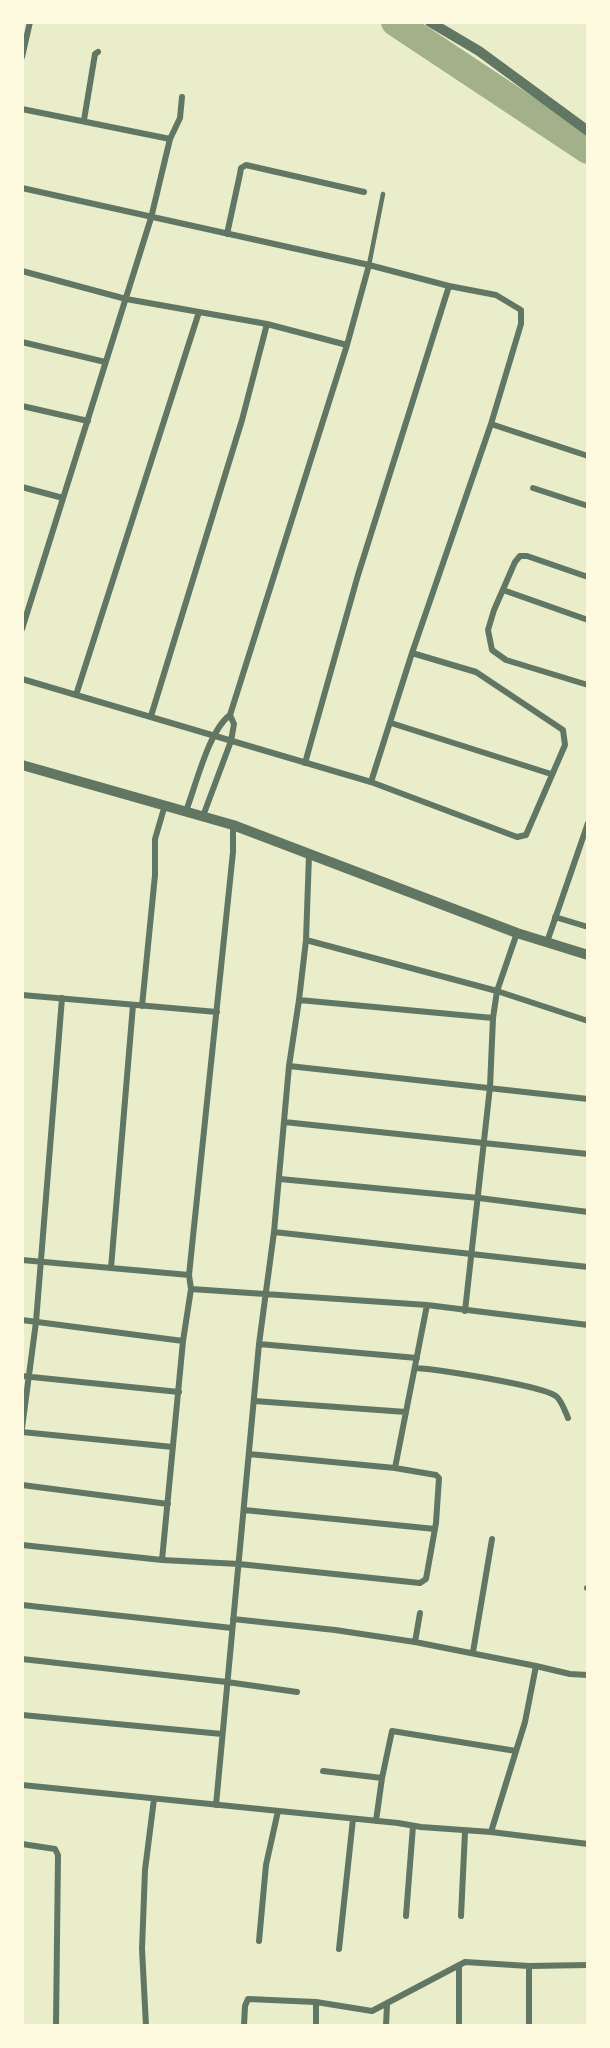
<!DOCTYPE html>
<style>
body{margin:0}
#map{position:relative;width:610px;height:2048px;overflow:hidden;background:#e9edc9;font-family:"Space Grotesk",sans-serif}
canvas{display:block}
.frame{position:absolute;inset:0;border:24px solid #fefae0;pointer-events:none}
</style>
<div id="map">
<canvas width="610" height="2048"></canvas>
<div class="frame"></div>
</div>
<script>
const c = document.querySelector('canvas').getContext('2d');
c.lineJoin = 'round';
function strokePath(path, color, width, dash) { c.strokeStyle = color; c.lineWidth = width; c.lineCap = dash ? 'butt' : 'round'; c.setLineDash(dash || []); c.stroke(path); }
const river = new Path2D(`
 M 395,22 L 588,150`);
const service = new Path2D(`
 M 369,265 L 383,194`);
const minor = new Path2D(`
 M 22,57 L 30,22
 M 22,109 L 170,139
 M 84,120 L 95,54 L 98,52
 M 22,188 L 369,265 L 449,286
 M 227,234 L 240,174 L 241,168 L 246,165 L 364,192
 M 22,271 L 126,299 L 267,324 L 347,345
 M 22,342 L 105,362
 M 22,406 L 88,421
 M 491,424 L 588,456
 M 22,487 L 63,498
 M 533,488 L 588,506
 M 588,577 L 527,556 L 520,556 L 515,562 L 494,610 L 488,630 L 492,650 L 506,660 L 588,685
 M 503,590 L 588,620
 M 22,629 L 151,218 L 170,139 L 180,118 L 182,97
 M 22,679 C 139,713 255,748 371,782 L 412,653 L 491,424 L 521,324 L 521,310 L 496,295 L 449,286 L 358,575 L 305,763
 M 76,695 L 199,312
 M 151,716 L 242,420 L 267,324
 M 391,723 L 551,774
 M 371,782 L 517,837 L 526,835 L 565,745 L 563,730 L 476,672 L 412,653
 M 186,811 C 196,785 209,730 230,715 L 347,345 L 369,265
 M 203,816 L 231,741 L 234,724 L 230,715
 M 555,917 L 588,927
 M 306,940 L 497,991 L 588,1021
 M 547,942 L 588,823
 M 22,995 L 217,1012
 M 299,1000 L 493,1018
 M 142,1006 L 155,875 L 155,839 L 165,805
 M 289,1066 L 588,1099
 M 284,1122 L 588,1154
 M 280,1179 L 479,1198 L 588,1212
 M 274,1232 L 588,1267
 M 22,1260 L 189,1275
 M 111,1268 L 133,1005
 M 191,1289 L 427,1305 L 588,1325
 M 465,1311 L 490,1087 L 493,1018 L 497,991 L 517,933
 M 22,1320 L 183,1341
 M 259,1344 L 417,1358
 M 415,1368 C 436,1369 546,1386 557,1397 C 562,1402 565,1411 568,1418
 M 22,1376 L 179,1392
 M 254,1401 L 406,1412
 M 22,1428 L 36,1322 L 62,998
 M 22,1432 L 173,1447
 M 249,1454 L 395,1468
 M 22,1485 L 168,1504
 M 244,1510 L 435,1529
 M 22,1545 L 162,1560 L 239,1564 L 420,1583 L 426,1579 L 436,1523 L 439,1478 L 436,1475 L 395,1468 L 427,1305
 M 162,1560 L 183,1341 L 191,1289 L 189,1275 L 233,852 L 233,825
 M 587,1588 L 588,1588
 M 22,1605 L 232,1628
 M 233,1619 L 335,1630 L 415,1642 L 536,1666 L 525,1722 L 491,1832
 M 415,1642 L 420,1613
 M 473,1652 L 492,1539
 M 22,1659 L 227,1682 L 297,1692
 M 536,1666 L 570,1674 L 588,1675
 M 22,1715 L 222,1734
 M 323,1771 L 382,1778 L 376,1821
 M 382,1778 L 392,1731 L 516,1751
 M 22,1785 L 398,1823 L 421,1827 L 491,1832 L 588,1844
 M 216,1805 L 259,1344 L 274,1232 L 289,1066 L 299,1000 L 306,940 L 309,855
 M 22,1844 L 55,1849 L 58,1855 L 56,2026
 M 406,1916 L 413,1826
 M 461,1916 L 465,1832
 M 259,1941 L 266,1865 L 278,1811
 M 339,1949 L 353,1819
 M 459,1966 L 459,2026
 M 529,1966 L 529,2026
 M 146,2026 L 142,1949 L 145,1870 L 154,1799
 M 244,2026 L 245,2006 L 248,1999 L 316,2002 L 372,2011 L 465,1962 L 529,1966 L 588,1965
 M 316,2026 L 316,2002
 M 386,2026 L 387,2005`);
const tertiary = new Path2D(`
 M 430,22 L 479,51 L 588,131
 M 22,765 L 233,825 L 517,933 L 588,955`);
strokePath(river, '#a3b18a', 28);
strokePath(service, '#617663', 4.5);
strokePath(minor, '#617663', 6);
strokePath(tertiary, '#617663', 10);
</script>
